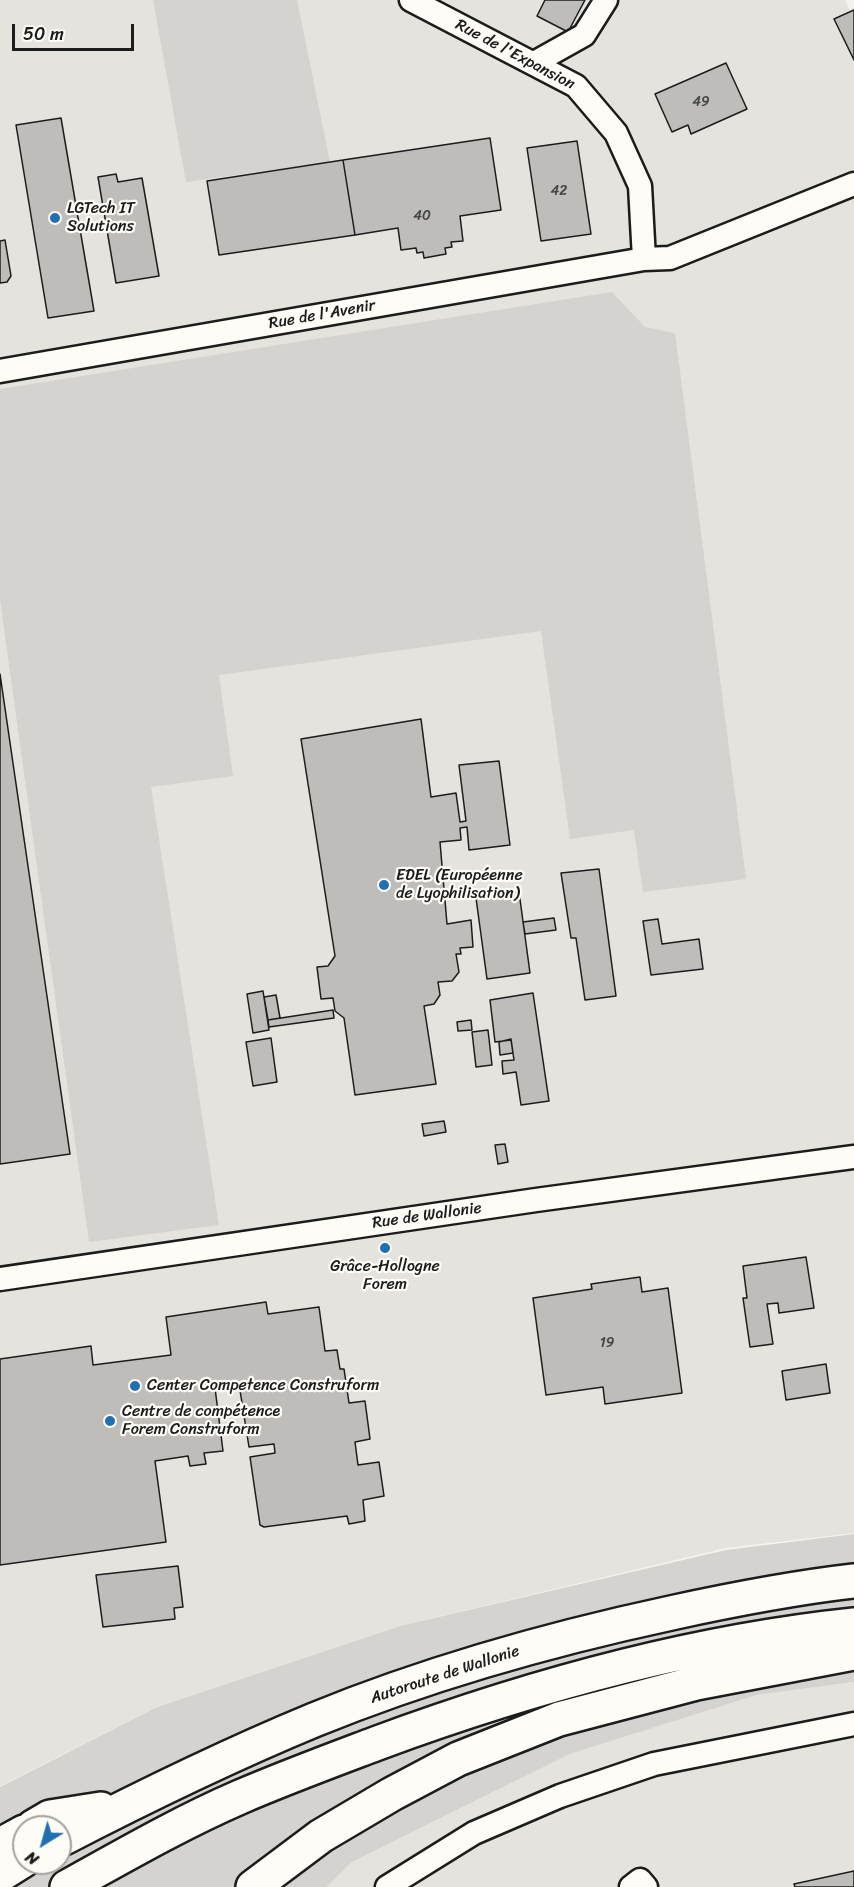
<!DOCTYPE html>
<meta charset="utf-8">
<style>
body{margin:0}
#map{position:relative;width:854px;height:1887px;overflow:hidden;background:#f4f3ee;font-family:Sriracha,sans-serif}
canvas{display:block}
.north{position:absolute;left:12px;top:1815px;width:60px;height:60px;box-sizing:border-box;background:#fdfcf7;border:2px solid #a3a29f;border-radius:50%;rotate:217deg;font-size:16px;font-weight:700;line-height:24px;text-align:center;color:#1c1c1c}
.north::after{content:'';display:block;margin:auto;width:21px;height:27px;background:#1f6fb2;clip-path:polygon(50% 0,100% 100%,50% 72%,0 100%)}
.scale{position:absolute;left:12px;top:24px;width:122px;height:27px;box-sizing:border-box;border:3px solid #1c1c1c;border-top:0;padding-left:8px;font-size:18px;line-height:21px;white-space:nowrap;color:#1c1c1c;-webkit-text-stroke:4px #fdfcf7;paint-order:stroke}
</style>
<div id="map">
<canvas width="854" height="1887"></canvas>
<div class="north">N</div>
<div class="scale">50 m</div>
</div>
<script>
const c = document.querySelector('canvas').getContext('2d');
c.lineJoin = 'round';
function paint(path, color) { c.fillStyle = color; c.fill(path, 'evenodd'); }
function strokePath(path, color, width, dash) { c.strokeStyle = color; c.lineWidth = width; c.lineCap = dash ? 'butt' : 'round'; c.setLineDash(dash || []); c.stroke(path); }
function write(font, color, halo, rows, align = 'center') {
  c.font = font + ' Sriracha,sans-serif'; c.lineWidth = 4.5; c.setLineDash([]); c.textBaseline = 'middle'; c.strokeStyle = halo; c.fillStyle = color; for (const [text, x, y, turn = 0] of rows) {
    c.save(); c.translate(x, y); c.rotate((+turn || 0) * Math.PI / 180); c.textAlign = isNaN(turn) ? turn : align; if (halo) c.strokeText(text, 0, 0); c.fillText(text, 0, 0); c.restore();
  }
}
const built = new Path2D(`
 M 0,0 L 845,0 L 850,10 L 854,8 L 854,1533 L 726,1548 L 400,1626 L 157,1707 L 0,1786 Z
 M 854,1682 L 854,1887 L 327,1887 L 352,1862 L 570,1754 L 757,1695 Z`);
const green = new Path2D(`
 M 153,0 L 297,0 L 330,162 L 186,182 Z
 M 612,292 L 645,327 L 675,333 L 746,879 L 643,892 L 634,830 L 570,839 L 541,631 L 219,675 L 233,776 L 151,787 L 219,1225 L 89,1242 L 0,600 L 0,389 Z
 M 854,1534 L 854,1682 L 757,1695 L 570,1754 L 352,1862 L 327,1887 L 0,1887 L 0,1787 L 157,1707 L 400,1626 L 726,1550 ZM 24,1827 L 60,1827 L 60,1863 L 24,1863 Z`);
const building = new Path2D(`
 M 545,0 L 585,0 L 568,32 L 537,16 Z
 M 854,10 L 854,60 L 834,19 Z
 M 726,63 L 747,109 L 691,134 L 688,125 L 672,132 L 655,94 Z
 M 61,118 L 94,311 L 48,318 L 16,125 Z
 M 490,138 L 501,210 L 460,216 L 463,241 L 451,242 L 452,247 L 445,248 L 446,254 L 424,258 L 423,252 L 417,253 L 416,248 L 401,250 L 398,228 L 355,235 L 343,160 Z
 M 577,141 L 591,234 L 541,241 L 527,148 Z
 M 343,160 L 355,235 L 219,255 L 207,181 Z
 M 116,174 L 118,182 L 142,178 L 159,276 L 116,283 L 98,177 Z
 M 5,240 L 11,276 L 7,282 L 0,283 L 0,241 Z
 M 0,674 L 70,1154 L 0,1164 Z
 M 421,719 L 431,797 L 456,793 L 460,822 L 466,821 L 459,765 L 499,761 L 510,845 L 469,850 L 467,827 L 460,828 L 461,840 L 440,842 L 447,924 L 471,920 L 473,947 L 460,948 L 461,954 L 456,954 L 459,972 L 452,981 L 438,982 L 440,995 L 434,1004 L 424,1006 L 436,1084 L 355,1095 L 344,1018 L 335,1011 L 333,998 L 321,999 L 317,967 L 328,966 L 335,956 L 301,739 Z
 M 599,869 L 616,996 L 585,1000 L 576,938 L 571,938 L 561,873 Z
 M 519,892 L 530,973 L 487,979 L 476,898 Z
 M 554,918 L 556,930 L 525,934 L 523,922 Z
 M 658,919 L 662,944 L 699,939 L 703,969 L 651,975 L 643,921 Z
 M 263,991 L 269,1030 L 253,1033 L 247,994 Z
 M 533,993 L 549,1101 L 521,1105 L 516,1072 L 503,1074 L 502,1061 L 514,1060 L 511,1040 L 495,1042 L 490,1000 Z
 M 276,995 L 280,1018 L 268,1020 L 264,997 Z
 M 333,1010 L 334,1018 L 269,1027 L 268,1020 Z
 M 471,1020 L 472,1030 L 458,1031 L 457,1022 Z
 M 488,1030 L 492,1065 L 476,1067 L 472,1032 Z
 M 271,1038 L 277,1082 L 253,1086 L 246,1042 Z
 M 511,1039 L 513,1053 L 500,1055 L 499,1042 Z
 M 444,1121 L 446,1132 L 424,1136 L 422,1124 Z
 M 505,1144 L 508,1162 L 498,1164 L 495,1145 Z
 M 806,1257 L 814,1308 L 779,1313 L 778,1303 L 767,1304 L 773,1344 L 750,1347 L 743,1298 L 747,1298 L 743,1266 Z
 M 640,1277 L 642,1292 L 668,1288 L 682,1393 L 605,1404 L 603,1387 L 546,1395 L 533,1298 L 592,1289 L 591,1284 Z
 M 266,1302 L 268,1314 L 319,1307 L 325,1351 L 337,1350 L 340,1369 L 344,1369 L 349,1403 L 365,1401 L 370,1439 L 355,1442 L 358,1465 L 379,1462 L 384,1496 L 363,1500 L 365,1521 L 349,1524 L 347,1516 L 264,1527 L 260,1525 L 250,1457 L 275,1453 L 274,1444 L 249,1447 L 239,1384 L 215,1388 L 223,1451 L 204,1453 L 206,1464 L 190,1466 L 188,1456 L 155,1461 L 166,1542 L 0,1565 L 0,1359 L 91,1346 L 93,1365 L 171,1355 L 166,1317 Z
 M 826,1364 L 830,1393 L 786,1400 L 782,1371 Z
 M 178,1566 L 183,1607 L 174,1608 L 175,1619 L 103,1627 L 96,1575 Z
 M 854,1871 L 854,1887 L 795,1887 L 794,1884 Z`);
const minor = new Path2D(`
 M 411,0 L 576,86 L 616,133 L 640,186 L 644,259
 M 534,63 L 584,35 L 606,0
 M 0,371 L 644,259 L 670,258 L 854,184
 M 0,1279 L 536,1200 L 854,1157
 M 387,1887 L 474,1833 L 560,1796 L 654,1764 L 854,1724
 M 631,1887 L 640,1880 L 646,1887`);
const highway = new Path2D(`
 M 33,1827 L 50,1817 L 101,1809
 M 60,1840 C 143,1797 227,1756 314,1720 C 429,1673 550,1639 671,1613 C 731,1600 792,1588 854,1581
 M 0,1845 L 24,1832
 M 0,1875 L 24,1860
 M 67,1887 C 123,1856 180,1823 240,1797 C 284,1778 330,1761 375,1744 C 529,1687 690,1642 854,1625
 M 253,1887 L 321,1836 L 392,1794 L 458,1759 L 559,1719 L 696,1683 L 854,1653`);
const markers = [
 [55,218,6,"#1f6fb2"],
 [384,885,6,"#1f6fb2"],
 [385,1248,6,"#1f6fb2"],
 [135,1386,6,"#1f6fb2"],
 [110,1421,6,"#1f6fb2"]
];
const numberNames = [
 ["49",701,102],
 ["42",559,191],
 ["40",422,216],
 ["19",607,1343]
];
const streetNames = [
 ["Rue de l'Expansion",515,55,28],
 ["Rue de l'Avenir",322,315,-10],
 ["Rue de Wallonie",427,1216,-8],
 ["Autoroute de Wallonie",445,1675,-18]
];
const poiNames = [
 ["LGTech IT",67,209],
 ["Solutions",67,227],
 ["EDEL (Européenne",396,876],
 ["de Lyophilisation)",396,894],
 ["Grâce-Hollogne",385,1267,"center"],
 ["Forem",385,1285,"center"],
 ["Center Competence Construform",147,1386],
 ["Centre de compétence",122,1412],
 ["Forem Construform",122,1430]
];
paint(built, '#e4e3de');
paint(green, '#d4d3cf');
paint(building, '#bebdba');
strokePath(building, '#1c1c1c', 1.5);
strokePath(minor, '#1c1c1c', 27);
strokePath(highway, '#1c1c1c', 38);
strokePath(minor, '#fdfcf7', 22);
strokePath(highway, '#fdfcf7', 33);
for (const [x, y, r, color] of markers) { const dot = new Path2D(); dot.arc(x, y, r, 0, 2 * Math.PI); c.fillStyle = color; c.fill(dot); strokePath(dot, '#fdfcf7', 2); }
write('14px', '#444', null, numberNames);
write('16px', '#1c1c1c', '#fdfcf7', streetNames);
write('16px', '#1c1c1c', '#fdfcf7', poiNames, 'left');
</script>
